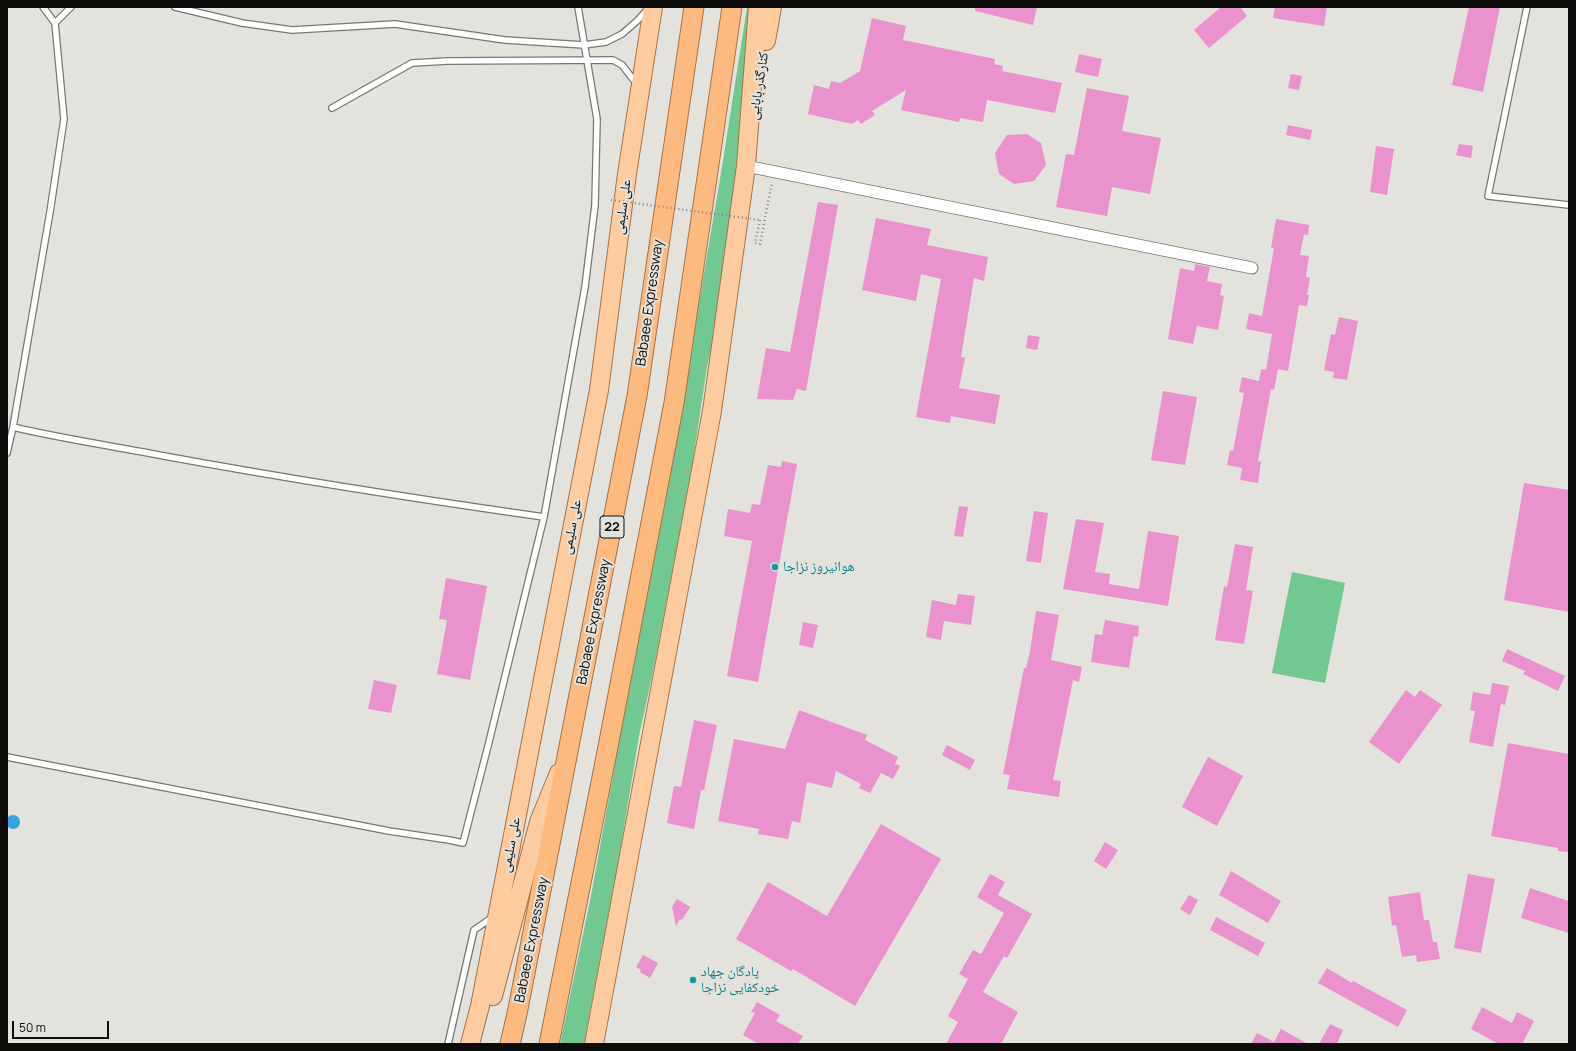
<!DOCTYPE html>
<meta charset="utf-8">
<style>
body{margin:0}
#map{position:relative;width:1576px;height:1051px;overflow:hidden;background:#e3e2dd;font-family:Manrope,sans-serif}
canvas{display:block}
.frame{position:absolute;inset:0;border:8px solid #0c0c0a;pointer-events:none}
.scale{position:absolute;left:12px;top:1021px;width:97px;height:18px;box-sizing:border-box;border:2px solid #0c0c0a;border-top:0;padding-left:5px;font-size:12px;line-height:14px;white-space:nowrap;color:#0c0c0a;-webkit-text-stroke:3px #e3e2dd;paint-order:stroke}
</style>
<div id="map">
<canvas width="1576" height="1051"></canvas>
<div class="frame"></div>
<div class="scale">50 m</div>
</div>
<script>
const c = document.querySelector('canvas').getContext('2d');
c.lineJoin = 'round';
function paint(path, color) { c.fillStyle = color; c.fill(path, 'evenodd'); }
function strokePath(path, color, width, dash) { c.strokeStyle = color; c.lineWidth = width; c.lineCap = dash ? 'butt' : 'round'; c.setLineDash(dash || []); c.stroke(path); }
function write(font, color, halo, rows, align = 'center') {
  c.font = font + ' Manrope,"Noto Naskh Arabic",sans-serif'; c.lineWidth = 4; c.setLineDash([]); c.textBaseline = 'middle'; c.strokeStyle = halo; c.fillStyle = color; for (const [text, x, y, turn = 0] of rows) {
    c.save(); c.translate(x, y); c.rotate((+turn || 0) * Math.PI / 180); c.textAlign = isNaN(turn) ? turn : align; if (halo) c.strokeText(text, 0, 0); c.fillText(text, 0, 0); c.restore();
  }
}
const green = new Path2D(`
 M 747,7 L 755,7 L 747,111 L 720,308 L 707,367 L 692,467 L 654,667 L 639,736 L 620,852 L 586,1033 L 584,1044 L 560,1044 L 591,896 L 621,732 L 667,493 L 723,161 Z
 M 1292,572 L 1345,583 L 1325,683 L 1272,673 Z`);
const water = new Path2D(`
 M6 822a7 7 0 1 1 14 0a7 7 0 1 1-14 0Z`);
const building = new Path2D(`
 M 975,7 L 1037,7 L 1033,25 L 975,11 Z
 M 1221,7 L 1240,7 L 1247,16 L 1209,48 L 1194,30 Z
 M 1275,7 L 1327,7 L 1324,26 L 1273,18 Z
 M 1469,7 L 1500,7 L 1483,92 L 1452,85 Z
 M 872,18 L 906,26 L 903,40 L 995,59 L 994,64 L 1003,66 L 1002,71 L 1062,83 L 1055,113 L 987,100 L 983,122 L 960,118 L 959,122 L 901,110 L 906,90 L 872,111 L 875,115 L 861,124 L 858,120 L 852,124 L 808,114 L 814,85 L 829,89 L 831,81 L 840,83 L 860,71 Z
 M 1079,54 L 1102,59 L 1098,77 L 1075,72 Z
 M 1291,74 L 1302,76 L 1299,90 L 1288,88 Z
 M 1087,88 L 1129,96 L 1122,131 L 1161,138 L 1150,194 L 1112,187 L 1107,216 L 1056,207 L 1066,154 L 1074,155 Z
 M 1288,125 L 1312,130 L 1310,140 L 1286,135 Z
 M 1027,134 L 1041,143 L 1046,165 L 1034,181 L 1014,184 L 999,174 L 995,153 L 1007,135 Z
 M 1459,144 L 1473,146 L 1471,158 L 1456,155 Z
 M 1376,146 L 1394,149 L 1387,195 L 1370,192 Z
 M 818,202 L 838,205 L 806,391 L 797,389 L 793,400 L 757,399 L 766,348 L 790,352 Z
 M 876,218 L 931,229 L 927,245 L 988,257 L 984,281 L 974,278 L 961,357 L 965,358 L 959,388 L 1000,395 L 995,424 L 951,416 L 950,423 L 916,417 L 941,279 L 921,274 L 916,301 L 862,290 Z
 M 1276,219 L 1309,225 L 1308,235 L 1304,234 L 1300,255 L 1309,256 L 1306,277 L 1310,278 L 1307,295 L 1309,295 L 1307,306 L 1299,305 L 1288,371 L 1278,369 L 1274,390 L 1271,389 L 1258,461 L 1261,462 L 1258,483 L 1240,480 L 1242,468 L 1227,465 L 1230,450 L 1233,451 L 1244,393 L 1239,392 L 1242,377 L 1259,381 L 1261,369 L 1266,370 L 1272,334 L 1246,329 L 1249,313 L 1262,316 L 1274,248 L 1271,248 Z
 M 1195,264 L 1210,267 L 1207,281 L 1222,284 L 1220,295 L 1224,296 L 1218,330 L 1197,326 L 1193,344 L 1168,339 L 1180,268 L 1194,271 Z
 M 1339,317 L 1358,321 L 1347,380 L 1333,378 L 1334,372 L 1324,370 L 1331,334 L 1335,335 Z
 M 1028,335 L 1040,337 L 1037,350 L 1026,348 Z
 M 1163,391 L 1197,397 L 1185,465 L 1151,460 Z
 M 782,461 L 797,464 L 758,682 L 727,676 L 752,541 L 724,536 L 728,509 L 750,513 L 752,504 L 760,505 L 768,465 L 781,467 Z
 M 1524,483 L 1569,490 L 1569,612 L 1504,600 Z
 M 959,506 L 968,507 L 963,537 L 954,536 Z
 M 1034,511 L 1048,513 L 1041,563 L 1026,561 Z
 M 1076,519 L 1104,523 L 1095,572 L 1110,574 L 1109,584 L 1139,589 L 1148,531 L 1179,536 L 1168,606 L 1063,589 Z
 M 1235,544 L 1253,547 L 1246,590 L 1253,591 L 1244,644 L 1215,640 L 1224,586 L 1227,587 Z
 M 446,578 L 487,586 L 470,680 L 437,674 L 447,620 L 439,619 Z
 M 958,594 L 975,596 L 971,625 L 944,621 L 941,640 L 926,637 L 932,600 L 956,605 Z
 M 1036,611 L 1059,615 L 1051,660 L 1082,667 L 1079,682 L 1073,680 L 1053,780 L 1061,781 L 1059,797 L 1007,789 L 1010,775 L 1003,774 L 1024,668 L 1026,668 L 1030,651 Z
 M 1105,620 L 1139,626 L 1138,637 L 1134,636 L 1129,668 L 1091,662 L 1095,634 L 1102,635 Z
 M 803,622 L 818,625 L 813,648 L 799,645 Z
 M 1507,649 L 1565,676 L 1558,691 L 1523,674 L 1525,671 L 1502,661 Z
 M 374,680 L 397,685 L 391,713 L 368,709 Z
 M 1492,683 L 1509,686 L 1505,705 L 1501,704 L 1493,747 L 1469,742 L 1475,711 L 1470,710 L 1473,692 L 1490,695 Z
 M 1406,690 L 1415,697 L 1420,690 L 1442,705 L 1399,764 L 1369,742 Z
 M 799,710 L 867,735 L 865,740 L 898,757 L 895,764 L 900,766 L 893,779 L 881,773 L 870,793 L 859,788 L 861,784 L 836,771 L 832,788 L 807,782 L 800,823 L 792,821 L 788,839 L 758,834 L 759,829 L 718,821 L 734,739 L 785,749 Z
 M 694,720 L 717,725 L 704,790 L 701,790 L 694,829 L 667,823 L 674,786 L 681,787 Z
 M 1508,743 L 1569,754 L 1569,852 L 1558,851 L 1558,848 L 1491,836 Z
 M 947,745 L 975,760 L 970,770 L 942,755 Z
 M 1208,757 L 1243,776 L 1217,826 L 1182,807 Z
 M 881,824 L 941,859 L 855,1006 L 793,969 L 791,971 L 736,939 L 768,882 L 827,916 Z
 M 1105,842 L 1118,850 L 1106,869 L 1094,861 Z
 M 1231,871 L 1281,901 L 1268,923 L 1219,895 Z
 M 990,874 L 1005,882 L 998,895 L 1032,914 L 1007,958 L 1004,956 L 983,992 L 1018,1012 L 1001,1044 L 946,1044 L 958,1022 L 948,1016 L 968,979 L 959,974 L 973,950 L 981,954 L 1004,913 L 977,897 Z
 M 1468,874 L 1495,879 L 1481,953 L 1454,948 Z
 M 1530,888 L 1569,901 L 1569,933 L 1521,918 Z
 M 1420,892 L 1424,920 L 1429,920 L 1433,942 L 1437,942 L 1440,959 L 1417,962 L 1416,955 L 1402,957 L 1396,925 L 1392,926 L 1388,897 Z
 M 1189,895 L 1198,900 L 1190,915 L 1180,909 Z
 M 677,899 L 690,907 L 682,920 L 680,919 L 676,926 L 672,907 Z
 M 1216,917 L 1265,943 L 1258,956 L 1210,930 Z
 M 643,955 L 658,963 L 650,978 L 640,972 L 641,970 L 636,967 Z
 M 1327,968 L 1352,983 L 1353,981 L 1407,1010 L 1398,1027 L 1318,983 Z
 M 757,1002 L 780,1015 L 776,1021 L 803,1036 L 798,1044 L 759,1044 L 743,1035 L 755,1013 L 751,1012 Z
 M 1482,1007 L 1512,1023 L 1517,1012 L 1534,1021 L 1522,1044 L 1499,1044 L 1471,1029 Z
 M 1330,1024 L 1343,1030 L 1337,1044 L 1319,1044 Z
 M 1281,1029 L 1308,1044 L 1251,1044 L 1257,1033 L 1274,1042 Z`);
const path = new Path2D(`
 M 760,220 L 755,243 L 760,244 L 772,182`);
const service = new Path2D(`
 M 43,7 L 55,23 L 71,7
 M 175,7 L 242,23 L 292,30 L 395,24 L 505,40 L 584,45 L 606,42 L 622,34 L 637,21 L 647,10
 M 1527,7 L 1488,196 L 1569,205
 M 55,23 L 64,119 L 50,212 L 13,427 C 63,439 114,446 164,456 C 290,479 417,499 544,517 L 585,287 L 595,205 L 597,119 L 578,7
 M 332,108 L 412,63 L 448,61 L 613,60 L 622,65 L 636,83
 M 7,453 L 13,427
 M 7,757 L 389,831 L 449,840 L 463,843 L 488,746 L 544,517
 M 448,1044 L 474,930 L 493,917`);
const minor = new Path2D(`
 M 746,166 L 1252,268`);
const primary = new Path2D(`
 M 766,41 L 772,7
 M 493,996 L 539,822 L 559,773
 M 470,1044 L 480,1006 L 599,390 L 627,174 L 653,7
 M 594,1044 L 712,411 L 746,166 L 758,7`);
const trunk = new Path2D(`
 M 510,1044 L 517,1014 L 637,396 L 694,7
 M 549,1044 L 607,752 L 674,403 L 732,7`);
const pathBridge = new Path2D(`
 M 611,200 L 760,220`);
const markers = [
 [775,567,4,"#0f9aa8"],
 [693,980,4,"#0f9aa8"]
];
const shields = [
 [612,527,24]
];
const shieldNames = [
 ["22",612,527]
];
const streetNames = [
 ["کنارگذر بابایی",759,86,-81],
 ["علی سلیمی",623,207,-82],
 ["Babaee Expressway",650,303,-82],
 ["علی سلیمی",572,527,-79],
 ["Babaee Expressway",594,622,-79],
 ["علی سلیمی",511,845,-79],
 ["Babaee Expressway",532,940,-79]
];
const cultureNames = [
 ["هوانیروز نزاجا",783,567],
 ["پادگان جهاد",701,972],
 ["خودکفایی نزاجا",701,988]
];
paint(green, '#72c891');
paint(water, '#34a4dd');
paint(building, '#ea92cd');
strokePath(service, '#797774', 8);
strokePath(minor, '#797774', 13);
strokePath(primary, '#a87143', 20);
strokePath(trunk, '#a87143', 21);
strokePath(path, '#898985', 2.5, [1, 3]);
strokePath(service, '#fff', 5.5);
strokePath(minor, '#fff', 11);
strokePath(primary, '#fdcba0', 18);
strokePath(trunk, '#fcba80', 19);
strokePath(pathBridge, '#898985', 2.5, [1, 3]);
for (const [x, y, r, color] of markers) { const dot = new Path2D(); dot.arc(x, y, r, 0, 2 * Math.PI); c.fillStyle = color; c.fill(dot); strokePath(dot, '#e3e2dd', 1.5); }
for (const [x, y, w] of shields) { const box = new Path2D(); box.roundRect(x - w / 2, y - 11, w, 22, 3); c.fillStyle = '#e3e2dd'; c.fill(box); strokePath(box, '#0c0c0a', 1); }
write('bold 13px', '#0c0c0a', null, shieldNames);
write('14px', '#0c0c0a', '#e3e2dd', streetNames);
write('14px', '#0d838f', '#e3e2dd', cultureNames, 'left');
</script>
